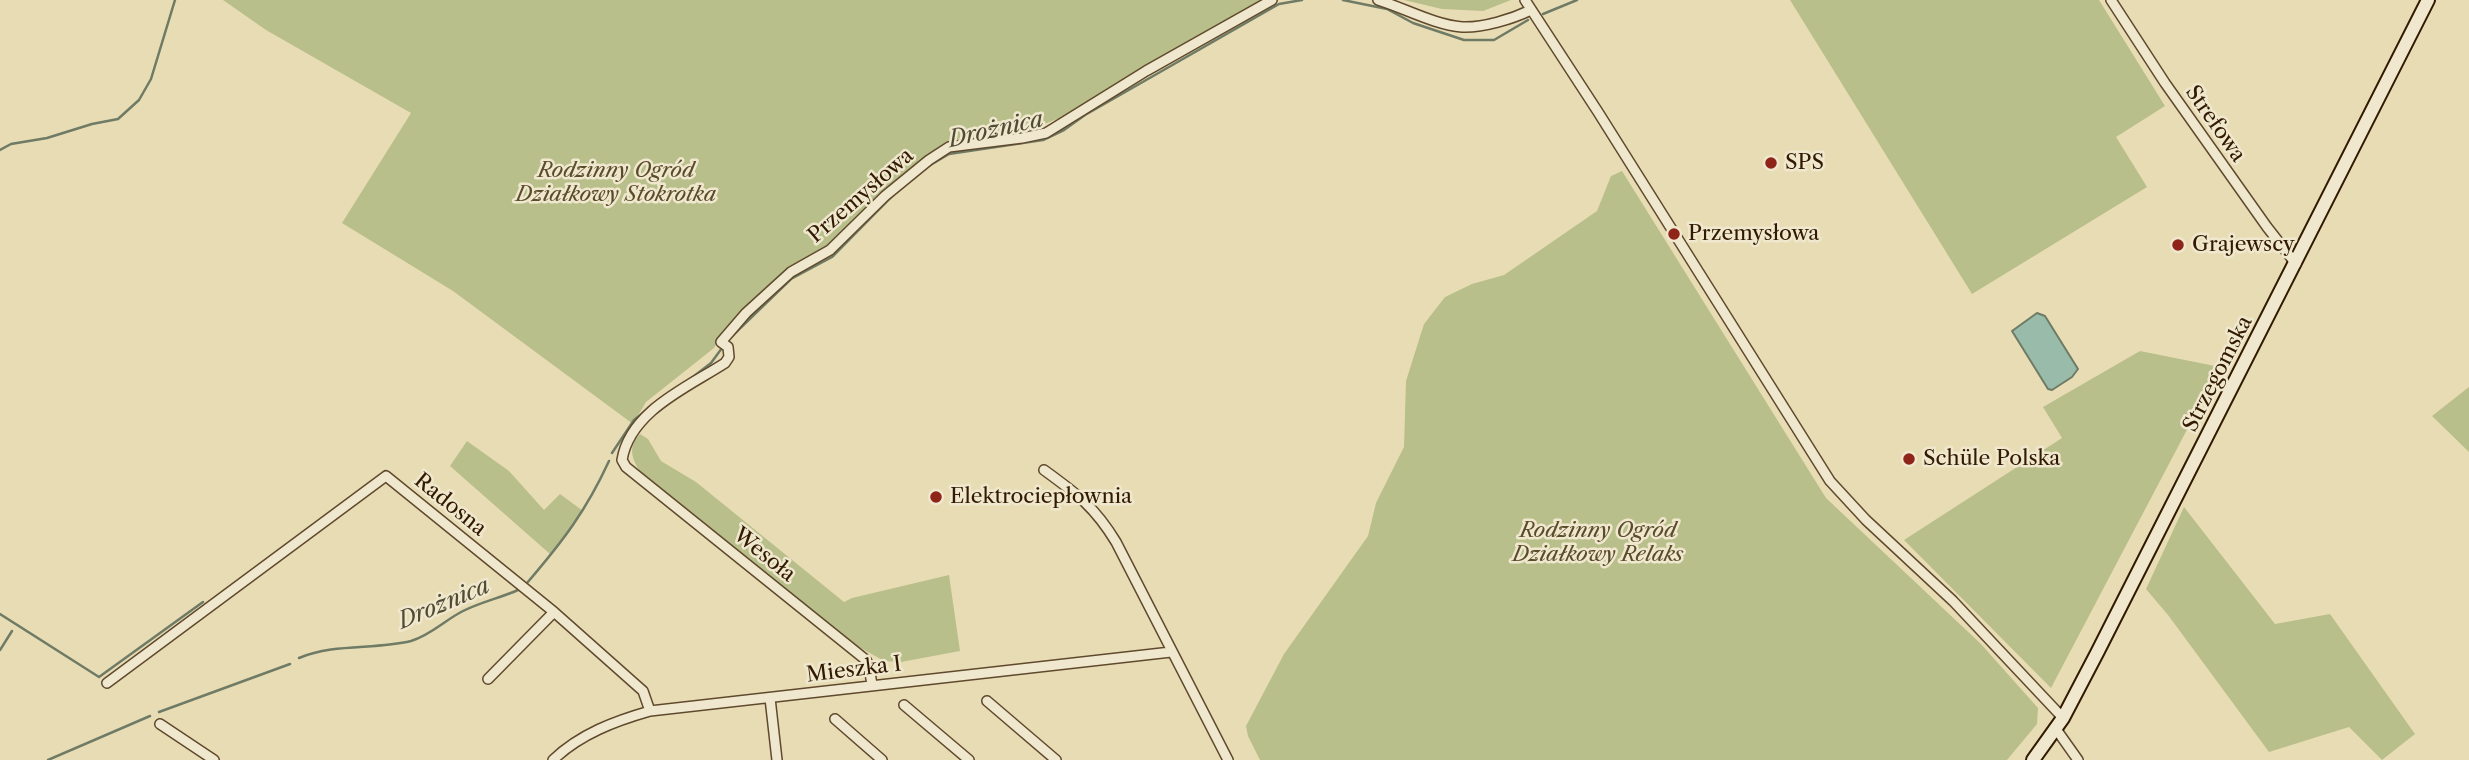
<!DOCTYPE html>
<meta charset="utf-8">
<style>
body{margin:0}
canvas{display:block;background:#e8dcb4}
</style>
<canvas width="2469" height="760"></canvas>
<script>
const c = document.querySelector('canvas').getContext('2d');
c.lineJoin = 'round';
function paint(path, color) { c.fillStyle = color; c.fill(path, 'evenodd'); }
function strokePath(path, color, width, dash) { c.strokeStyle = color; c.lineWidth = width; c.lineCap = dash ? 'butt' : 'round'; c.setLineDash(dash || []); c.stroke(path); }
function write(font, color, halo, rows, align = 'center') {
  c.font = font + ' "Libre Caslon Text",serif'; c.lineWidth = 5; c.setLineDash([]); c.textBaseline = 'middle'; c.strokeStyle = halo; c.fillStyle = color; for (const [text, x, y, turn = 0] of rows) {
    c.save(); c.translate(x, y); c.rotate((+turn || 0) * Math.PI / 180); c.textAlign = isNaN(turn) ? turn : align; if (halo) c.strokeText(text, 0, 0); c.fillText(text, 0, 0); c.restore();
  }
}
const green = new Path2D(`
 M 223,0 L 1263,0 L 1067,115 L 1027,131 L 947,141 L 877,198 L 823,250 L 790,266 L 723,333 L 714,348 L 646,402 L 633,424 L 453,291 L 342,223 L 411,113 L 266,30 Z
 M 1404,0 L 1511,0 L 1483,11 L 1442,9 Z
 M 1790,0 L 2099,0 L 2165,106 L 2116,137 L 2147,187 L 1972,294 Z
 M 1622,171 L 1826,498 L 1981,644 L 2038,708 L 2037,724 L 2007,760 L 1260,760 L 1248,736 L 1246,726 L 1284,654 L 1368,536 L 1376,503 L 1404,447 L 1406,381 L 1424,324 L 1445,297 L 1472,284 L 1504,275 L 1597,211 L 1611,176 Z
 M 2140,351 L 2220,367 L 2051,688 L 1904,540 L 2062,438 L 2043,407 Z
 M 2469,387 L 2469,452 L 2432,416 Z
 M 640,434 L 648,439 L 661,461 L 696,482 L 844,602 L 852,598 L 949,575 L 960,651 L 901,662 L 884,661 L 834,633 L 641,473 C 632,459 627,448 640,434 Z
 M 467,441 L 509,471 L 544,510 L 560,494 L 583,511 L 550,554 L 450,466 Z
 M 2184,507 L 2275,624 L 2330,614 L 2415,734 L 2382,760 L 2349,727 L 2269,752 L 2168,615 L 2146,589 Z`);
const water = new Path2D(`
 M 2037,313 L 2045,316 L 2078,369 L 2072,377 L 2052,390 L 2048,389 L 2012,331 Z`);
const stream = new Path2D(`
 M 1343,0 L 1387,9 L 1413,23 L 1464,40 L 1494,40 L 1528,20
 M 1543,14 L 1577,0
 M 0,150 L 11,144 L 47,138 L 92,124 L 118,119 L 139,100 L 151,79 L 175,0
 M 927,167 L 949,154 L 1043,140 L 1064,130 L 1085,115 L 1279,4 L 1302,0
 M 730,338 L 791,279 L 832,257 L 897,191
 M 689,380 L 711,363 L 722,348
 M 612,453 L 634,420 L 661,399
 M 527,583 C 563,541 586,511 609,461
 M 0,614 L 99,677 L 203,602
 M 0,650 L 12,631
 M 299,658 C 335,643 374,650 411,641 C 431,635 445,620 463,611 C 481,602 500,598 518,590
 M 159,712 L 290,664
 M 48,760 L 150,716`);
const minor = new Path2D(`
 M 1378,0 C 1404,8 1435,25 1462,27 C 1483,28 1512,19 1531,10
 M 1525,0 L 1598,112 L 1830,481 L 1866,520 L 1953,601 L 2063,718
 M 2111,0 L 2165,83 L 2267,227 L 2296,264
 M 1044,470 C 1077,494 1094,506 1116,542 L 1228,760
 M 488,679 L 554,612
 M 107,683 L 386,476 L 554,612 L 643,691 L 650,711
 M 872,685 L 869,666 L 866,660 L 626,467 L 622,460 C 630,411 688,387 725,363 L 729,357 L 728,347 L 721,342 L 746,313 L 791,272 L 830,250 L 885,196 L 929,160 L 949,147 L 1022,138 L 1046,133 L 1146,71 L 1272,0
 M 770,698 L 777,760
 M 987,701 L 1056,760
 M 904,705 L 969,760
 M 835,719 L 882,760
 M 160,724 L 214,760
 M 2056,729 L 2078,760
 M 553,760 C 580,734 615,721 650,711 L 1171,652`);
const secondary = new Path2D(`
 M 2033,760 L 2063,718 L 2097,653 L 2428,0`);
const markers = [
 [1771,163,7,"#8f2418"],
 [1674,234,7,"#8f2418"],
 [2178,245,7,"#8f2418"],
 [1909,459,7,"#8f2418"],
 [936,497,7,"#8f2418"]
];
const streetNames = [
 ["Strefowa",2215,124,55],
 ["Przemysłowa",861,196,-41],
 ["Strzegomska",2218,374,-63],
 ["Radosna",450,505,39],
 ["Wesoła",764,555,39],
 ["Mieszka I",854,670,-7]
];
const poiNames = [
 ["SPS",1785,163],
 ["Przemysłowa",1688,234],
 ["Grajewscy",2192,245],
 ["Schüle Polska",1923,459],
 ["Elektrociepłownia",950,497]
];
const parkNames = [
 ["Rodzinny Ogród",616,171],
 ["Działkowy Stokrotka",616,195],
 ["Rodzinny Ogród",1598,531],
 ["Działkowy Relaks",1598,555]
];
const waterNames = [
 ["Drożnica",996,130,-13],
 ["Drożnica",444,604,-23]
];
paint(green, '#b9bf8b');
paint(water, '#98bca9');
strokePath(water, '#6f7b65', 2);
strokePath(stream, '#6f7b65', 2.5);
strokePath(minor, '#604a2d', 12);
strokePath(secondary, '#321a00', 16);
strokePath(minor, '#f0e8ce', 9);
strokePath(secondary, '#f0e8ce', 12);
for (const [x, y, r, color] of markers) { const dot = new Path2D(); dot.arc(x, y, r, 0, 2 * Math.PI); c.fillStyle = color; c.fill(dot); strokePath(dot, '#f0e8ce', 2.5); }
write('21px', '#321a00', '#f0e8ce', streetNames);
write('21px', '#321a00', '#f0e8ce', poiNames, 'left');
write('italic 21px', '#5a4c2a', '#f0e8ce', parkNames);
write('italic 23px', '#514b33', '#f0e8ce', waterNames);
</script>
